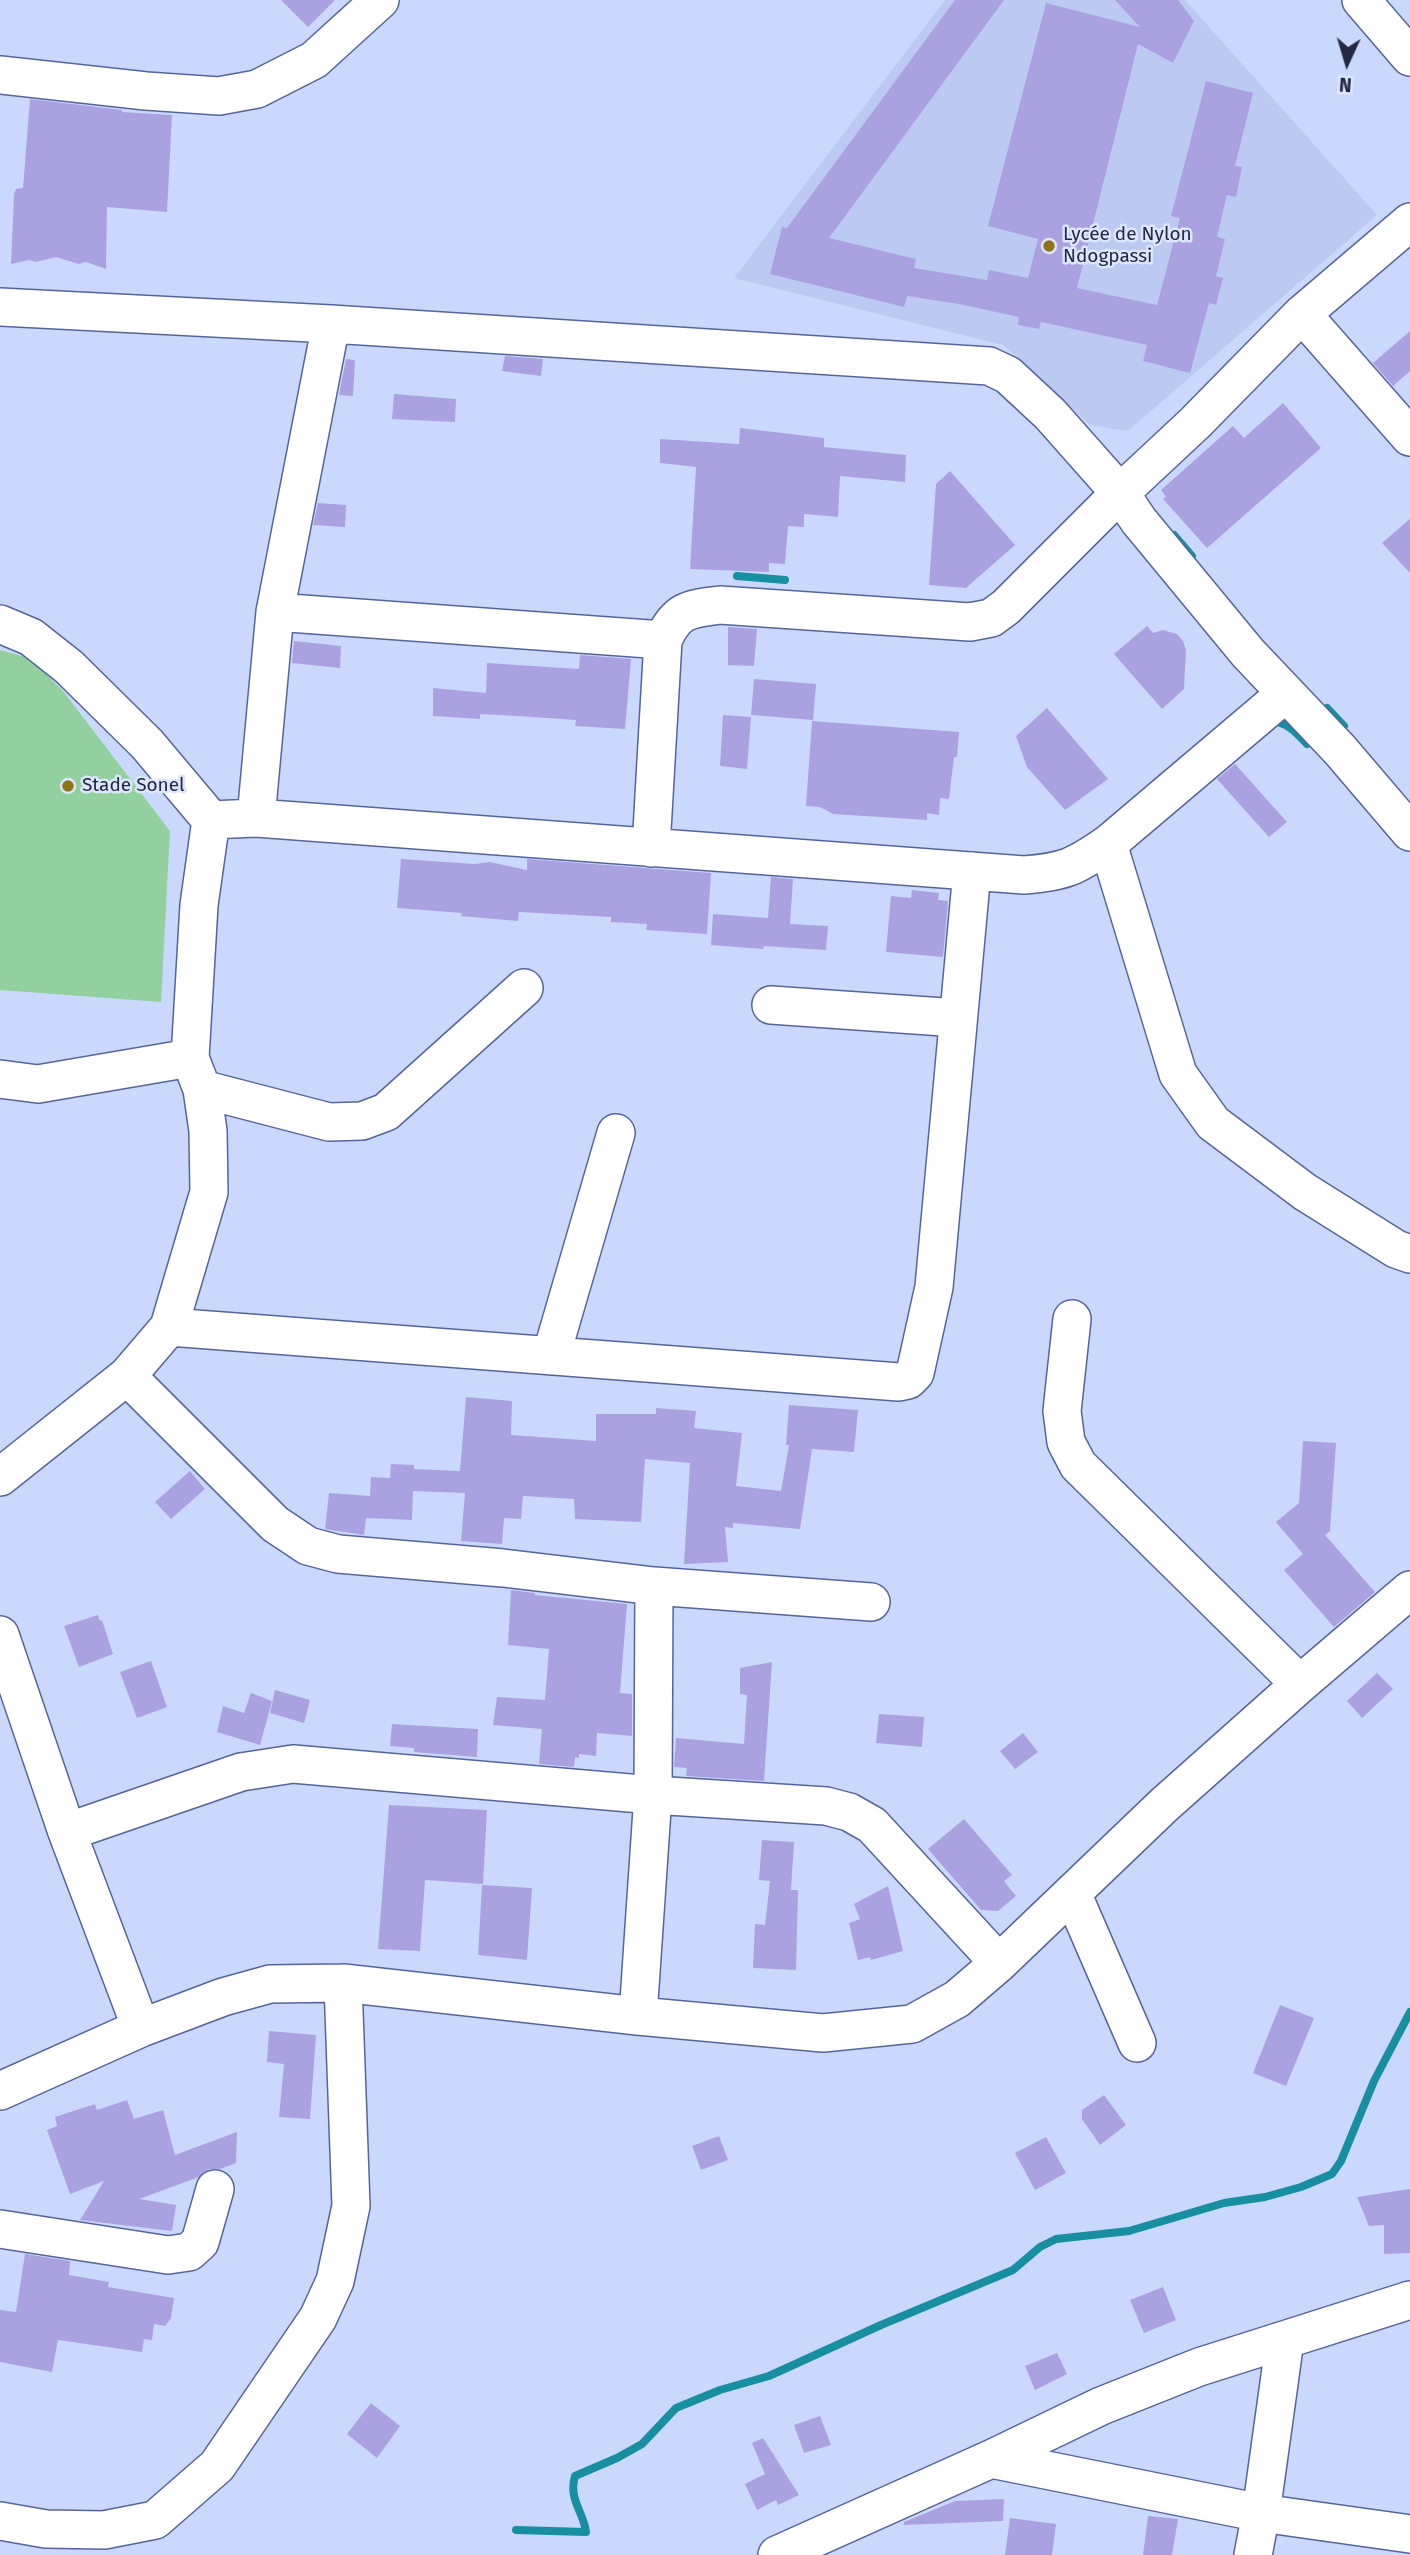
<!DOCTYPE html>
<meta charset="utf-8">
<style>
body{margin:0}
#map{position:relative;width:1410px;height:2555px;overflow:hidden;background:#cbd8fd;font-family:"Fira Sans",sans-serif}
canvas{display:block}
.north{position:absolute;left:1312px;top:28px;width:70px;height:70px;-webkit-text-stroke:5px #dde6ff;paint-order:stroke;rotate:184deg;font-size:19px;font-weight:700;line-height:28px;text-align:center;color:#222941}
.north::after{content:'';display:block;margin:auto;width:24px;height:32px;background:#222941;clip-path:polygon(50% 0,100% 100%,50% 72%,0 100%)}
</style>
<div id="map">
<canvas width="1410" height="2555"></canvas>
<div class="north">N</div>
</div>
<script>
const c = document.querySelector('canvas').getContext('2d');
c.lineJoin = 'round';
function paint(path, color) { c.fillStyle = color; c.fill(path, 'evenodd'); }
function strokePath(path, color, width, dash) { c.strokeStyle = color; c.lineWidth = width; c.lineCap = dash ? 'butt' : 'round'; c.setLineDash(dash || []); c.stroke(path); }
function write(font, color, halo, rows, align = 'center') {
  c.font = font + ' "Fira Sans",sans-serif'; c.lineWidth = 5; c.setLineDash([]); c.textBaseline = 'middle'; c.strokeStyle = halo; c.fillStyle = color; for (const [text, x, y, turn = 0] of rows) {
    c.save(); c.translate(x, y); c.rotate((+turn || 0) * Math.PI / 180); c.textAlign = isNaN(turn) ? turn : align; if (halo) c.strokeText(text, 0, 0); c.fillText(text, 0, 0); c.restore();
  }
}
const built = new Path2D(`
 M 945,0 L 1185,0 L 1377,215 L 1128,431 L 1090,425 L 1003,345 L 734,278 Z`);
const green = new Path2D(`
 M 0,650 L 30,658 L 63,691 L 170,831 L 161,1002 L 0,990 Z`);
const stream = new Path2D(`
 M 1174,535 L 1192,556
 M 737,576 L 785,580
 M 1327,708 L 1344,726
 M 1269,721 C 1286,721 1296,732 1307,744
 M 516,2530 L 586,2532 C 584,2513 568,2499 575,2476 L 617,2458 L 642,2444 L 676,2408 L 720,2390 L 769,2376 L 881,2325 L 1013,2270 L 1040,2247 L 1056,2239 L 1129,2231 L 1224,2203 L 1265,2197 L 1301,2187 L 1332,2174 L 1341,2161 L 1374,2081 L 1410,2012`);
const building = new Path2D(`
 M 281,0 L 335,0 L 308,27 Z
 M 955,0 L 1004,0 L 829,238 L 916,259 L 914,268 L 987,280 L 989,270 L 1028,278 L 1038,239 L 988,226 L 1046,3 L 1140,27 L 1115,0 L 1178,0 L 1194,21 L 1173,63 L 1138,44 L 1077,288 L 1157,305 L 1180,218 L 1171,216 L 1206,81 L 1253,93 L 1235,166 L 1242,167 L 1236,197 L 1227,195 L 1217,237 L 1225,239 L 1216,276 L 1223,278 L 1216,305 L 1209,303 L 1190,373 L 1143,361 L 1147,345 L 1041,322 L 1039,329 L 1018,325 L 1019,317 L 959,304 L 907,296 L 904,307 L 770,274 L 782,227 L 787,228 Z
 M 30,99 L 122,110 L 122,112 L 172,115 L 167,212 L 107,207 L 106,269 L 86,262 L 79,264 L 56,257 L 36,262 L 29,260 L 11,264 L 14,194 L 16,189 L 23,188 Z
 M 1410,331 L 1410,371 L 1393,386 L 1373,363 Z
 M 505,356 L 543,359 L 541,376 L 502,371 Z
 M 346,359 L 355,360 L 353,396 L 339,395 Z
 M 394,394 L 456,399 L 455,422 L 392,419 Z
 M 1283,403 L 1321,448 L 1207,548 L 1163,499 L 1166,497 L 1161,490 L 1233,426 L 1244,438 Z
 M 740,428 L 824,438 L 824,447 L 906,455 L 905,482 L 840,476 L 838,517 L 804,514 L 804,527 L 788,526 L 785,564 L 769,563 L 769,572 L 690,569 L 696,467 L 660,463 L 660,439 L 739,444 Z
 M 950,471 L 1015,545 L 966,588 L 929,585 L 936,484 Z
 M 318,503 L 346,505 L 345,527 L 313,525 Z
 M 1410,519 L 1410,573 L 1382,543 Z
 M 1147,626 L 1153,633 L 1163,630 L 1177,634 L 1183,641 L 1186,650 L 1184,689 L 1162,709 L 1114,654 Z
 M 728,627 L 757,629 L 754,666 L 728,665 Z
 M 294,641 L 341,646 L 340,668 L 292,663 Z
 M 580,655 L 631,659 L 625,729 L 575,726 L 576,720 L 518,716 L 480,714 L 480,719 L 433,716 L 433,688 L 486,693 L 487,663 L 579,669 Z
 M 754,679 L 816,684 L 813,720 L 751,715 Z
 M 1047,708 L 1108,779 L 1065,810 L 1027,767 L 1016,736 Z
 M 723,715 L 751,717 L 747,769 L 720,766 Z
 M 812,721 L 959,732 L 957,757 L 954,757 L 949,799 L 940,798 L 939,815 L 927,813 L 927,820 L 833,814 L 820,807 L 806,806 Z
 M 1235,764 L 1287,822 L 1269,837 L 1217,779 Z
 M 401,859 L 475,864 L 490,862 L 527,870 L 527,859 L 711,873 L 707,934 L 646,930 L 647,924 L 611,922 L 611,917 L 519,912 L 518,921 L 461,916 L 462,913 L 397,908 Z
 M 771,877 L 793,879 L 790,924 L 828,926 L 826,950 L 764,946 L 763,949 L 711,945 L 713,914 L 768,918 Z
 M 912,890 L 939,893 L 938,900 L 948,901 L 943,957 L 886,952 L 891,896 L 911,898 Z
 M 466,1397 L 512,1401 L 511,1435 L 596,1441 L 596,1414 L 656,1414 L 656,1408 L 696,1411 L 694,1428 L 742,1433 L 736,1486 L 781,1491 L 789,1445 L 786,1445 L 789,1405 L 858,1410 L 854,1452 L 812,1449 L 800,1529 L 733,1523 L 733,1528 L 725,1527 L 728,1562 L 684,1564 L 690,1463 L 645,1459 L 641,1522 L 575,1519 L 574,1499 L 523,1496 L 521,1519 L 504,1518 L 502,1544 L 461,1541 L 465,1493 L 413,1491 L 412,1520 L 366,1518 L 364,1535 L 325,1529 L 329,1493 L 370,1496 L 371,1477 L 390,1478 L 391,1464 L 414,1465 L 414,1469 L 460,1471 Z
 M 1303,1441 L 1336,1443 L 1330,1531 L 1325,1535 L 1375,1592 L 1334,1627 L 1284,1570 L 1303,1554 L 1276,1522 L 1299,1503 Z
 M 190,1471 L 205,1489 L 171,1519 L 155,1502 Z
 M 511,1590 L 535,1593 L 535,1595 L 627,1604 L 620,1693 L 632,1694 L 632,1736 L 597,1733 L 596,1756 L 579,1754 L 579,1758 L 575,1757 L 574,1767 L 539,1764 L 542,1729 L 493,1725 L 497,1697 L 545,1700 L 549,1649 L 508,1645 Z
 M 98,1615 L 100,1621 L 102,1620 L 113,1654 L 79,1667 L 64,1626 Z
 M 151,1661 L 167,1707 L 137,1718 L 120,1672 Z
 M 772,1662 L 764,1781 L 686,1776 L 687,1768 L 674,1767 L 676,1738 L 744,1744 L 747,1695 L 740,1694 L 740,1668 Z
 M 1377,1673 L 1393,1689 L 1362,1718 L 1347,1701 Z
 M 275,1690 L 310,1700 L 304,1723 L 270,1713 Z
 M 251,1693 L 272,1701 L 260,1745 L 217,1732 L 223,1706 L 244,1713 Z
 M 879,1714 L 924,1717 L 922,1747 L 876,1743 Z
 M 392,1724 L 478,1729 L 477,1757 L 414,1752 L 414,1748 L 390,1746 Z
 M 1023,1733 L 1038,1752 L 1015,1769 L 1000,1751 Z
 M 389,1805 L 487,1810 L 483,1884 L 425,1880 L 420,1951 L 378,1949 Z
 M 964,1819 L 1012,1875 L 1004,1881 L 1016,1896 L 998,1911 L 981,1910 L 928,1849 Z
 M 762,1840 L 794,1842 L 791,1890 L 798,1890 L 796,1970 L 753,1968 L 755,1924 L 765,1925 L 770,1881 L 759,1880 Z
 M 482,1885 L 532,1888 L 527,1960 L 478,1955 Z
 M 888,1886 L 903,1951 L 871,1960 L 870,1957 L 858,1960 L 849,1923 L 860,1919 L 854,1904 Z
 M 1280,2005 L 1314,2018 L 1286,2086 L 1253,2073 Z
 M 269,2031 L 316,2035 L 310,2119 L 279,2117 L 284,2064 L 267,2062 Z
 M 1104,2095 L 1126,2125 L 1100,2145 L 1082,2119 L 1082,2110 Z
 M 127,2100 L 134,2119 L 163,2110 L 175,2155 L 237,2132 L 236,2163 L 220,2169 L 209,2169 L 199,2177 L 139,2199 L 176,2205 L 172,2231 L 80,2220 L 104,2181 L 70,2194 L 47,2130 L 57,2126 L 55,2117 L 95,2104 L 97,2110 Z
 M 719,2136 L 728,2160 L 701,2170 L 692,2146 Z
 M 1046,2137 L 1066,2173 L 1035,2190 L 1015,2153 Z
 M 1410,2189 L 1410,2253 L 1384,2254 L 1384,2225 L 1369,2226 L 1357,2197 Z
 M 25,2254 L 70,2261 L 69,2275 L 109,2282 L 108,2287 L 174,2298 L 171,2318 L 165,2326 L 154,2324 L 152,2340 L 144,2339 L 142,2352 L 58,2340 L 52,2372 L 0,2362 L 0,2310 L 16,2312 Z
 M 1163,2287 L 1176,2320 L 1144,2333 L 1130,2300 Z
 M 1057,2353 L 1067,2374 L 1035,2390 L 1025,2366 Z
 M 371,2403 L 400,2426 L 377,2458 L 347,2434 Z
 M 820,2416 L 831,2445 L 804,2453 L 794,2425 Z
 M 763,2438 L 799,2495 L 778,2505 L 776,2500 L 757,2510 L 745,2484 L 765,2474 L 752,2443 Z
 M 1004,2499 L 1003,2521 L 904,2525 L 904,2522 L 955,2501 Z
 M 1148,2516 L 1178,2519 L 1172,2555 L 1143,2555 Z
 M 1010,2518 L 1056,2524 L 1052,2555 L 1005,2555 Z`);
const minor = new Path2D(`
 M 1361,0 L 1410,57
 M 0,75 L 146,91 L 219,96 L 257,89 L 314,60 L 380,0
 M 0,307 L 331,324 L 989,366 L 1008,375 L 1050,414 L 1120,493 L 1139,521 L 1248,653 L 1340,750 L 1410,832
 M 1302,314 L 1410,437
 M 275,612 L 663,640
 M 0,624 L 31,637 L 69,667 L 147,744 L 211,820
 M 256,818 L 275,612 L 331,324
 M 1108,844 L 1178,1074 L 1213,1123 L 1305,1192 L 1396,1249 L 1410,1254
 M 651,848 L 663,640 C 677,609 689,609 720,605 L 970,622 L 991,618 L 1006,607 L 1120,493 L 1195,423 L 1302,314 L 1410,222
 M 771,1005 L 958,1018
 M 0,1079 L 38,1084 L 190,1058 L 199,905 L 211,820 L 256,818 L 1024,875 C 1064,872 1075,867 1108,844 L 1285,694
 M 202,1089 L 329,1122 L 362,1121 L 386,1112 L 524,988
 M 1072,1319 L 1062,1411 L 1066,1442 L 1078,1465 L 1300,1684
 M 169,1327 L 899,1382 L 908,1380 L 915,1373 L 934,1287 L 972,871
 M 551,1356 L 616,1133
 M 127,1376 L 275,1524 L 308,1546 L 338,1554 L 503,1568 L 654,1586 L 871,1602
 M 0,1477 L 127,1376 L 169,1327 L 209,1192 L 208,1131 L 202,1089 L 190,1058
 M 0,1635 L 67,1832 L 141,2028
 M 67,1832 L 241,1772 L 293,1764 L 653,1795 L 826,1806 L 849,1812 L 872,1825 L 999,1963
 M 1072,1893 L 1137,2043
 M 638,2016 L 653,1795 L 654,1586
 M 0,2091 L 141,2028 L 223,1997 L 270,1984 L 343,1983 L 638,2016 L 823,2033 L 912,2024 L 957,1999 L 999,1963 L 1164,1805 L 1300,1684 L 1410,1590
 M 0,2229 L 168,2255 L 189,2252 L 200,2242 L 215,2189
 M 991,2459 L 1261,2513 L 1410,2534
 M 0,2521 L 46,2529 L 104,2530 L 155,2520 L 217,2466 L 318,2318 L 335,2281 L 351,2206 L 343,1983
 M 777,2555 L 991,2459 L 1101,2406 L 1199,2367 L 1410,2300
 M 1253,2555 L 1261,2513 L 1285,2340`);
const markers = [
 [1049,246,7,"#8f7318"],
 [68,786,7,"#8f7318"]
];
const poiNames = [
 ["Lycée de Nylon",1063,235],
 ["Ndogpassi",1063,257],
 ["Stade Sonel",82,786]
];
paint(built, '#bccaf2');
paint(green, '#92d19f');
strokePath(stream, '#188fa0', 8);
paint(building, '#aaa2e0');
strokePath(minor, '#54659c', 40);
strokePath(minor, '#fff', 37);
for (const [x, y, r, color] of markers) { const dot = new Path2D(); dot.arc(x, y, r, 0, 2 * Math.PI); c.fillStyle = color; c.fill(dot); strokePath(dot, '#dde6ff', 2.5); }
write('19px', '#222941', '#dde6ff', poiNames, 'left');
</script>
